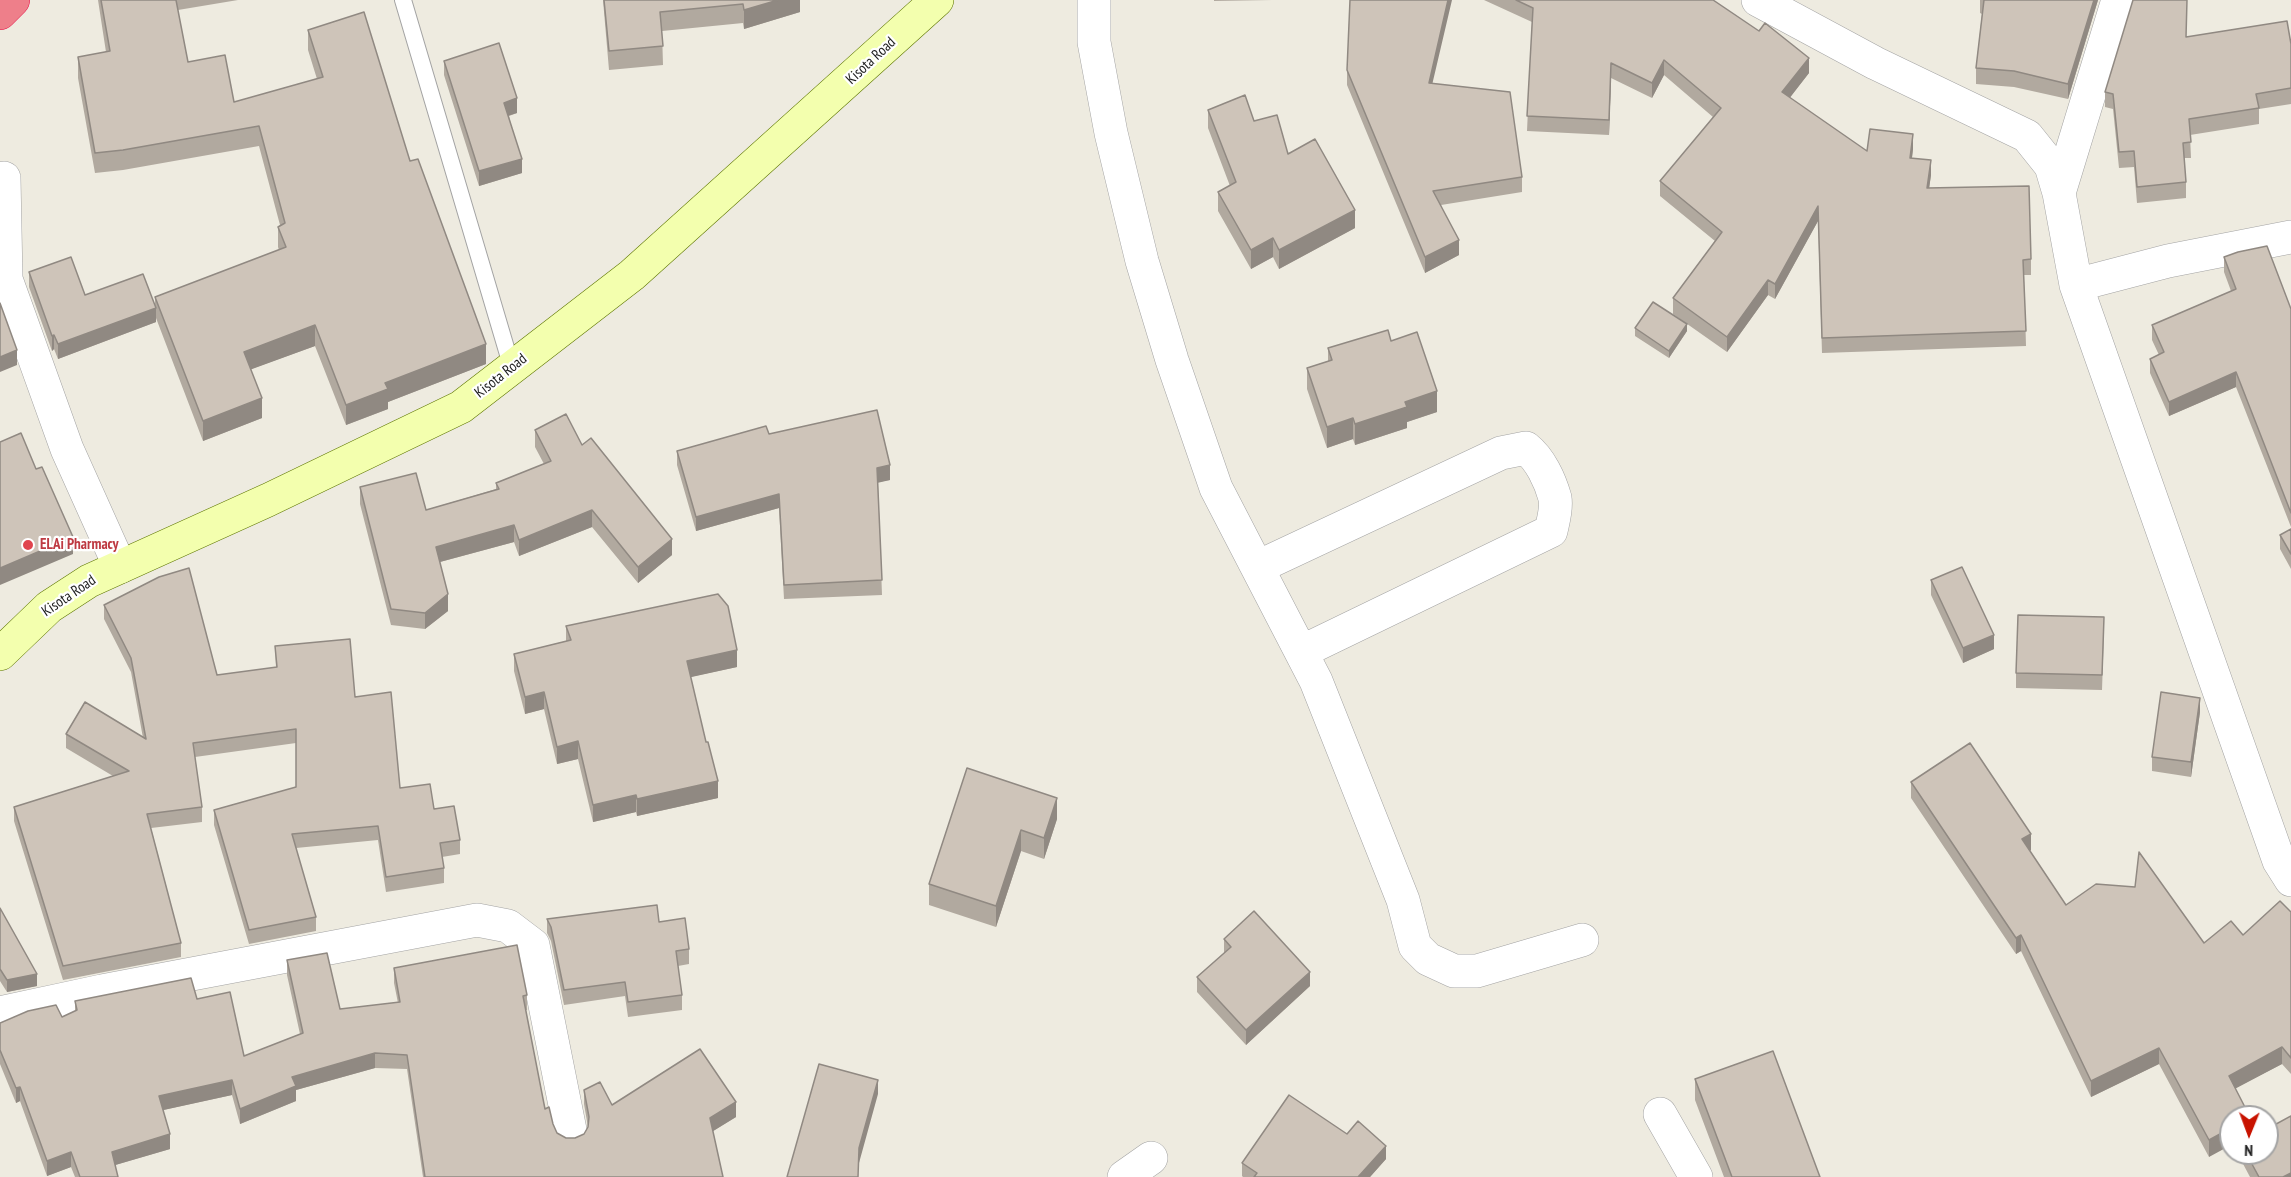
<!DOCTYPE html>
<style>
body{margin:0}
#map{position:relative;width:2291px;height:1177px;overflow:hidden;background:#eeebe0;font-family:"PT Sans Narrow",sans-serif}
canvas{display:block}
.north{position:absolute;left:2219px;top:1105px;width:60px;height:60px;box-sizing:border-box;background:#fff;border:2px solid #a4a4a4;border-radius:50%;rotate:181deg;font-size:16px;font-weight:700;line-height:24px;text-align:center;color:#1c1c1c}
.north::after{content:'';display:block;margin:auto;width:21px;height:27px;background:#c81300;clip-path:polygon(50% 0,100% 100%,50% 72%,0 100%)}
</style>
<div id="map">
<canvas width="2291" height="1177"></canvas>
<div class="north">N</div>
</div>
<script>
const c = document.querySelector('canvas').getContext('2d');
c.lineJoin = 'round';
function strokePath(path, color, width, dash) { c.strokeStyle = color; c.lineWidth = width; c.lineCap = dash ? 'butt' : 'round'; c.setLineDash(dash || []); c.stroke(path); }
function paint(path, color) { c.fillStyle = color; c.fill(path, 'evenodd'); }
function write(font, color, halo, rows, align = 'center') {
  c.font = font + ' "PT Sans Narrow",sans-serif'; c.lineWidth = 4.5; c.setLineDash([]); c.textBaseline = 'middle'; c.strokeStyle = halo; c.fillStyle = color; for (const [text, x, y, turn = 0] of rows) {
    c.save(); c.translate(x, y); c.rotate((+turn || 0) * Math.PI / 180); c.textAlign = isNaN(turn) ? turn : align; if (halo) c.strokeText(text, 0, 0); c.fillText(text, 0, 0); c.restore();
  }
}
const lane = new Path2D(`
 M 403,0 L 512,368`);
const street = new Path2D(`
 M 1094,0 L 1094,42 L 1111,133 L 1142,261 L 1172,360 L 1216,488 L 1316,681 L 1403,900 L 1415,946 L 1428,959 L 1454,971 L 1477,971 L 1582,940
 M 1758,0 L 1875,63 L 2027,136 L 2051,166 L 2059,193 L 2076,285 L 2279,861 L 2291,880
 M 4,178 L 6,279 L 67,449 L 120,567
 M 2059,193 L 2118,0
 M 2076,285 L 2168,261 L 2291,237
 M 1258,567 L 1501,453 L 1526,448 C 1540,459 1550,480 1555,498 C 1557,509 1553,521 1551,531 L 1301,652
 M 0,1013 L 102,991 L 477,920 L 508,926 L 533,945 L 571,1135
 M 1660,1114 L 1696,1177
 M 1124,1177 L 1151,1158`);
const secondary = new Path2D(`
 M 0,654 L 49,607 L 89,581 L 268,500 L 461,407 L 632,275 L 937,0`);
const highway = new Path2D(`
 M 0,13 L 13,0`);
const wall = new Path2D(`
 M 98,0 L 238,0 L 178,10 L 188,62 L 234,102 L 317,79 L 308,50 L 308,30 L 410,161 L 486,364 L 388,402 L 388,409 L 346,425 L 315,346 L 251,369 L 262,418 L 203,441 L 156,318 L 156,322 L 58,359 L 54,349 L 52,351 L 29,287 L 29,272 L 85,295 L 155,306 L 155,297 L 279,250 L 278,247 L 278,227 L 280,225 L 259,146 L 123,170 L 95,173 L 78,78 L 78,57 L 106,52 Z
 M 603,0 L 800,0 L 800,12 L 744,29 L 743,23 L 662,31 L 663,65 L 609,70 Z
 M 1214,0 L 1272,0 L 1214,1 Z
 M 1484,0 L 1713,0 L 1809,73 L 1789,98 L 1867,151 L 1913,149 L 1912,158 L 1931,175 L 1929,188 L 2031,259 L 2031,275 L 2024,275 L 2026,346 L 1822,353 L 1818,221 L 1775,299 L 1768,295 L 1727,352 L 1673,314 L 1673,298 L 1715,241 L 1660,196 L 1660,181 L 1713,117 L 1664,75 L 1652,98 L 1611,78 L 1609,135 L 1527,131 L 1532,22 Z
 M 1980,0 L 2098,0 L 2068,99 L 2014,87 L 1976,84 L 1976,68 L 1982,14 L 1980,13 Z
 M 2186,37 L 2291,44 L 2291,104 L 2259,109 L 2259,124 L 2190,135 L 2191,158 L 2184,158 L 2186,182 L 2186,198 L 2137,203 L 2134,167 L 2119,168 L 2113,109 L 2105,107 L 2105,92 Z
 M 444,61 L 517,113 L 509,116 L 522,173 L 479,186 L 444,75 Z
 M 1347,70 L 1432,84 L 1522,177 L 1522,192 L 1441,205 L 1459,255 L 1425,273 L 1347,85 Z
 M 1208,110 L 1254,121 L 1288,154 L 1355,228 L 1279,269 L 1273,257 L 1251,269 L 1218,211 L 1218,192 L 1230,186 L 1208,128 Z
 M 2224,257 L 2291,309 L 2291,527 L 2236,387 L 2169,416 L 2150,373 L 2150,359 L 2159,355 L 2152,340 L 2152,325 L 2231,291 L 2224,272 Z
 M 1635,328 L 1687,331 L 1669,358 L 1635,336 Z
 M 1391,341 L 1437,412 L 1407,422 L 1407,428 L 1355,445 L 1353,439 L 1327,448 L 1307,389 L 1307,368 L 1328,361 L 1328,348 Z
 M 535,430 L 582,445 L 672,555 L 638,583 L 592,527 L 519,556 L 514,542 L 440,562 L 448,611 L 425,629 L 391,625 L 360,504 L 360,487 L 426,510 L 496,489 L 496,483 L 544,464 L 535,447 Z
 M 769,434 L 890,480 L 878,482 L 882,595 L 784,599 L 779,508 L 696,531 L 677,465 L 677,451 Z
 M 2291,529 L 2291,569 L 2280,549 L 2280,535 Z
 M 1931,580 L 1994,649 L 1963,663 L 1931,595 Z
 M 104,605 L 217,675 L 276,668 L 275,646 L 355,697 L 400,788 L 434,809 L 460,840 L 460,854 L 442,857 L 444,868 L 444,883 L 386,892 L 378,840 L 296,848 L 316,917 L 316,931 L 249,944 L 214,825 L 214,810 L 296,787 L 296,743 L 195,757 L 202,807 L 202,822 L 151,828 L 181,943 L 181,957 L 63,980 L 14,821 L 14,807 L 113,776 L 66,748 L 66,734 L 143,738 L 131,672 L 104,619 Z
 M 566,626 L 737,667 L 690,677 L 718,798 L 637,816 L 636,812 L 593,822 L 578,759 L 557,764 L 544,709 L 525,714 L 514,671 L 514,654 L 566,641 Z
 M 2104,632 L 2102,690 L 2016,688 L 2016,673 Z
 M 2200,712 L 2191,777 L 2152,771 L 2152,757 Z
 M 967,768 L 1057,819 L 1044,859 L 1021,851 L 996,927 L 929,905 L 929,884 Z
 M 1911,782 L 2031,850 L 2030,851 L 2066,905 L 2204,943 L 2243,935 L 2291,912 L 2291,1074 L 2282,1064 L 2235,1088 L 2209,1157 L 2159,1064 L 2091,1097 L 2021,951 L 2016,954 L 1911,798 Z
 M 0,908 L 37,986 L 7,992 L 0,981 Z
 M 547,919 L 659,922 L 689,949 L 689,964 L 678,966 L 682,995 L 682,1010 L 628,1017 L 625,996 L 564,1005 L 551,941 L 547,933 Z
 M 1224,939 L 1310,986 L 1246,1045 L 1197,992 L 1197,977 L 1224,953 Z
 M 287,960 L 340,1009 L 398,1003 L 394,983 L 394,968 L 527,995 L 527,1010 L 526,1010 L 545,1109 L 557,1133 L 566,1138 L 575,1138 L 584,1134 L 588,1127 L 584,1104 L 584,1090 L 612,1105 L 736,1117 L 713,1131 L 723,1177 L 423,1177 L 407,1069 L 375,1068 L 296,1090 L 296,1101 L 240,1124 L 232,1095 L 163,1110 L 170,1149 L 115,1165 L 118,1177 L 75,1177 L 71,1167 L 47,1176 L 20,1101 L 16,1103 L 0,1064 L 0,1023 L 62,1017 L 75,1011 L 75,1001 L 197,999 L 244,1056 L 300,1034 L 287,975 Z
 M 1695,1079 L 1820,1177 L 1724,1177 L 1695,1100 Z
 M 1347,1134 L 1386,1159 L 1370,1177 L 1243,1177 L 1242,1176 L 1242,1163 Z
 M 2241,1153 L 2267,1153 L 2291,1177 L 2250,1177 L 2241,1160 Z`);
const shadedWall = new Path2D(`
 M 778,0 L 800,0 L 800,12 L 744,29 L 744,10 Z
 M 1448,0 L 1452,0 L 1429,98 L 1429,83 Z
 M 2094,0 L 2098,0 L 2068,99 L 2068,84 Z
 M 1809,58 L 1809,73 L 1782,108 L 1782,92 Z
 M 1664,60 L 1664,75 L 1652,98 L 1652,83 Z
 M 1611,63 L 1611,78 L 1609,135 L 1609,120 Z
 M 517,98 L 517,113 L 504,117 L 504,103 Z
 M 1913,134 L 1913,149 L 1910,173 L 1910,158 Z
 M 522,159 L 522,173 L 479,186 L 479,171 Z
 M 1931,160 L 1931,175 L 1927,203 L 1927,188 Z
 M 1818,206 L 1818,221 L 1775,299 L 1775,284 Z
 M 1355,210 L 1355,228 L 1279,269 L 1279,250 Z
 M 1273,238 L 1273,257 L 1251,269 L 1251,250 Z
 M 1459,240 L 1459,255 L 1425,273 L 1425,257 Z
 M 1768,280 L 1768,295 L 1727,352 L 1727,337 Z
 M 156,308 L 156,322 L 58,359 L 58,344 Z
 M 1687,324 L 1687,331 L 1669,358 L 1669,351 Z
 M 315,325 L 315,346 L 244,372 L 244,352 Z
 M 54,335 L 54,349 L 52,351 L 52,336 Z
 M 486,344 L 486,364 L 388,402 L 388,409 L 346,425 L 346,405 L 385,383 Z
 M 17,350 L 17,365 L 0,372 L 0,357 Z
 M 2236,372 L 2236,387 L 2169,416 L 2169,402 Z
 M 1437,391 L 1437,412 L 1407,422 L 1407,428 L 1355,445 L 1355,424 L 1405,402 Z
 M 262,398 L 262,418 L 203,441 L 203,421 Z
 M 1353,418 L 1353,439 L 1327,448 L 1327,427 Z
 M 890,465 L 890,480 L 877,483 L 877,468 Z
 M 779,494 L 779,508 L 696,531 L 696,517 Z
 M 592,510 L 592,527 L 519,556 L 519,540 Z
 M 514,525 L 514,542 L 436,563 L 436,547 Z
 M 73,537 L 73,554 L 0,585 L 0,568 Z
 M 672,539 L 672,555 L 638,583 L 638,567 Z
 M 448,594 L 448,611 L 425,629 L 425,613 Z
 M 1994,635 L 1994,649 L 1963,663 L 1963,648 Z
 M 737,650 L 737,667 L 687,678 L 687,661 Z
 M 544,692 L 544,709 L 525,714 L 525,697 Z
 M 2200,698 L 2200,712 L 2191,777 L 2191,762 Z
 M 578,741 L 578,759 L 557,764 L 557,747 Z
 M 718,781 L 718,798 L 637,816 L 637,799 Z
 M 636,795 L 636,812 L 593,822 L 593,805 Z
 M 1057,798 L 1057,819 L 1044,859 L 1044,838 Z
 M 1021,830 L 1021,851 L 996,927 L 996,906 Z
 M 2031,834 L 2031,850 L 2022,855 L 2022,839 Z
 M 2021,935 L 2021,951 L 2016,954 L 2016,938 Z
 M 1310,972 L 1310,986 L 1246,1045 L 1246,1030 Z
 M 37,974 L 37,986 L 7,992 L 7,980 Z
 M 2282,1047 L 2282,1064 L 2229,1092 L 2229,1076 Z
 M 2159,1048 L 2159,1064 L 2091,1097 L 2091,1081 Z
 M 375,1053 L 375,1068 L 296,1090 L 296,1101 L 240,1124 L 240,1109 L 292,1077 Z
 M 232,1080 L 232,1095 L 159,1111 L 159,1096 Z
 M 878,1080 L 878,1094 L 859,1163 L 859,1148 Z
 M 20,1087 L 20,1101 L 16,1103 L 16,1088 Z
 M 736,1102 L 736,1117 L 710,1133 L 710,1118 Z
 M 2231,1128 L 2231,1145 L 2209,1157 L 2209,1140 Z
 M 170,1134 L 170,1149 L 112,1166 L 112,1152 Z
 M 1386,1146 L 1386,1159 L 1370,1177 L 1358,1177 Z
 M 71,1152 L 71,1167 L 47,1176 L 47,1161 Z
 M 2291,1173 L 2291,1177 L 2283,1177 Z`);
const building = new Path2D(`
 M 101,0 L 176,0 L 188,62 L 225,55 L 234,102 L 323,77 L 308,30 L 364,12 L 410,161 L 418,159 L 486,344 L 385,383 L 388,389 L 346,405 L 315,325 L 244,352 L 262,398 L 203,421 L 155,297 L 286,247 L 278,227 L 285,223 L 259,126 L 123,150 L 95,153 L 78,57 L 110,51 Z
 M 604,0 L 778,0 L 744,10 L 743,4 L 660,12 L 663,46 L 609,51 Z
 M 1350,0 L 1448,0 L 1429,83 L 1510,92 L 1522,177 L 1433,191 L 1459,240 L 1425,257 L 1347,70 Z
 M 1516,0 L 1713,0 L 1759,31 L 1765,23 L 1809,58 L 1782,92 L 1867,151 L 1870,129 L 1913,134 L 1910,158 L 1931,160 L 1927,188 L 2029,186 L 2031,259 L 2023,260 L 2026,331 L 1822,338 L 1818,206 L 1775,284 L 1768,280 L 1727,337 L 1673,298 L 1722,232 L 1660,181 L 1721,108 L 1664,60 L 1652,83 L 1611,63 L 1609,120 L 1527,116 L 1533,8 Z
 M 1984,0 L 2094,0 L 2068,84 L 2014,71 L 1976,68 Z
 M 2133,0 L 2187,0 L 2186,37 L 2287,21 L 2291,44 L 2291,88 L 2256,94 L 2259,108 L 2189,119 L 2191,142 L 2183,143 L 2186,182 L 2137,187 L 2134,151 L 2119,152 L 2113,94 L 2105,92 Z
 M 499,43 L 517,98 L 504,103 L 522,159 L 479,171 L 444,61 Z
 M 1245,95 L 1254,121 L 1277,115 L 1288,154 L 1315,139 L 1355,210 L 1279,250 L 1273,238 L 1251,250 L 1218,192 L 1236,182 L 1208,110 Z
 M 2267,246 L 2291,309 L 2291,513 L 2236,372 L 2169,402 L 2150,359 L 2164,352 L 2152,325 L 2236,289 L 2224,257 L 2238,252 Z
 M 71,257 L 85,295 L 143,274 L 156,308 L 58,344 L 54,335 L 52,336 L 29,272 Z
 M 1653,302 L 1687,324 L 1669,351 L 1635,328 Z
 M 0,303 L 17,350 L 0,357 Z
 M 1388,330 L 1391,341 L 1417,332 L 1437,391 L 1405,402 L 1407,407 L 1355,424 L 1353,418 L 1327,427 L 1307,368 L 1332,360 L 1328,348 Z
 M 877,410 L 890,465 L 877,468 L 882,580 L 784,585 L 779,494 L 696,517 L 677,451 L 766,426 L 769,434 Z
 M 566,414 L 582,445 L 591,438 L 672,539 L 638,567 L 592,510 L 519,540 L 514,525 L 436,547 L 448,594 L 425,613 L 391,609 L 360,487 L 416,473 L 426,510 L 499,489 L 496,483 L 551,461 L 535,430 Z
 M 21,433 L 36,469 L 42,467 L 73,537 L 0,568 L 0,442 Z
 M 2291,529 L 2291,554 L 2280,535 Z
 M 1962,567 L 1994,635 L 1963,648 L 1931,580 Z
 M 189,568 L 217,675 L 277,667 L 275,646 L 350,639 L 355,697 L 391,692 L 400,788 L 430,784 L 434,809 L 454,806 L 460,840 L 440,843 L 444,868 L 386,877 L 378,826 L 292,834 L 316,917 L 249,930 L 214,810 L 296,787 L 296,729 L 193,743 L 202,807 L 147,814 L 181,943 L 63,966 L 14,807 L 129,771 L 66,734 L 85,702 L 146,739 L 131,658 L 104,605 L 159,577 Z
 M 718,594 L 728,606 L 737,650 L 687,661 L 706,742 L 708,742 L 718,781 L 637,799 L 636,795 L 593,805 L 578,741 L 557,747 L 544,692 L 525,697 L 514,654 L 571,640 L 566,626 Z
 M 2018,615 L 2104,617 L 2102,675 L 2016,673 Z
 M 2161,692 L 2200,698 L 2191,762 L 2152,757 Z
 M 1970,743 L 2031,834 L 2022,839 L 2066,905 L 2096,884 L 2135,887 L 2139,852 L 2204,943 L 2231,921 L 2243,935 L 2280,901 L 2291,912 L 2291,1058 L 2282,1047 L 2229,1076 L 2250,1117 L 2231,1117 L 2231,1128 L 2209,1140 L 2159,1048 L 2091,1081 L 2021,935 L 2016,938 L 1911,782 Z
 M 967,768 L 1057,798 L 1044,838 L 1021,830 L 996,906 L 929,884 Z
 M 657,905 L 659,922 L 685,918 L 689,949 L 676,951 L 682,995 L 628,1002 L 625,982 L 564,990 L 551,927 L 547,919 Z
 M 0,908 L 37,974 L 7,980 L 0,969 Z
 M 1254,911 L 1310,972 L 1246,1030 L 1197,977 L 1231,947 L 1224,939 Z
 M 517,945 L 527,995 L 523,996 L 545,1109 L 549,1107 L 553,1124 L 557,1133 L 566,1138 L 575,1138 L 584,1134 L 588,1127 L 589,1117 L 584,1090 L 600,1082 L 612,1105 L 700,1049 L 736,1102 L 710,1118 L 723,1177 L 425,1177 L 407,1055 L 375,1053 L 292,1077 L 296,1086 L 240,1109 L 232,1080 L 159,1096 L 170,1134 L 112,1152 L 118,1177 L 80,1177 L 71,1152 L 47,1161 L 20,1087 L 16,1088 L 0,1050 L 0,1023 L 28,1011 L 56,1005 L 62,1017 L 77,1010 L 75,1001 L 191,978 L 197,999 L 230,992 L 244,1056 L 303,1033 L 287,960 L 327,953 L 340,1009 L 400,1002 L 394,968 Z
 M 1773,1051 L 1820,1177 L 1732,1177 L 1695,1079 Z
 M 819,1064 L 878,1080 L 859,1148 L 858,1177 L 787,1177 Z
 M 1289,1095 L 1347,1134 L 1358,1121 L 1386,1146 L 1358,1177 L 1254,1177 L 1257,1173 L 1242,1163 Z
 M 2291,1116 L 2291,1173 L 2283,1177 L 2259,1177 L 2246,1153 L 2267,1153 L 2267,1129 Z`);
const markers = [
 [28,545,6,"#e0444e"]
];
const streetNames = [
 ["Kisota Road",871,61,-43],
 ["Kisota Road",501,376,-38],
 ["Kisota Road",69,596,-34]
];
const healthNames = [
 ["ELAi Pharmacy",40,545]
];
strokePath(lane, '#a3a3a3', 18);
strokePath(street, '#a3a3a3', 34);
strokePath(secondary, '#5e7600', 34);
strokePath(highway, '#e61348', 34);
strokePath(lane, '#fff', 16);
strokePath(street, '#fff', 33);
strokePath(secondary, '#f3ffae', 33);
strokePath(highway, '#ee7f8a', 33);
paint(wall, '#b1a99f');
paint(shadedWall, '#908982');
paint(building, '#cec4b9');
strokePath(building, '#908982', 1.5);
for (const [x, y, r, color] of markers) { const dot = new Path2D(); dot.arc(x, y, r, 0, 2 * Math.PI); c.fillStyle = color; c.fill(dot); strokePath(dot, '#fff', 2); }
write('15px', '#1c1c1c', '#fff', streetNames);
write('bold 15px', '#be3a42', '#fff', healthNames, 'left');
</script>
